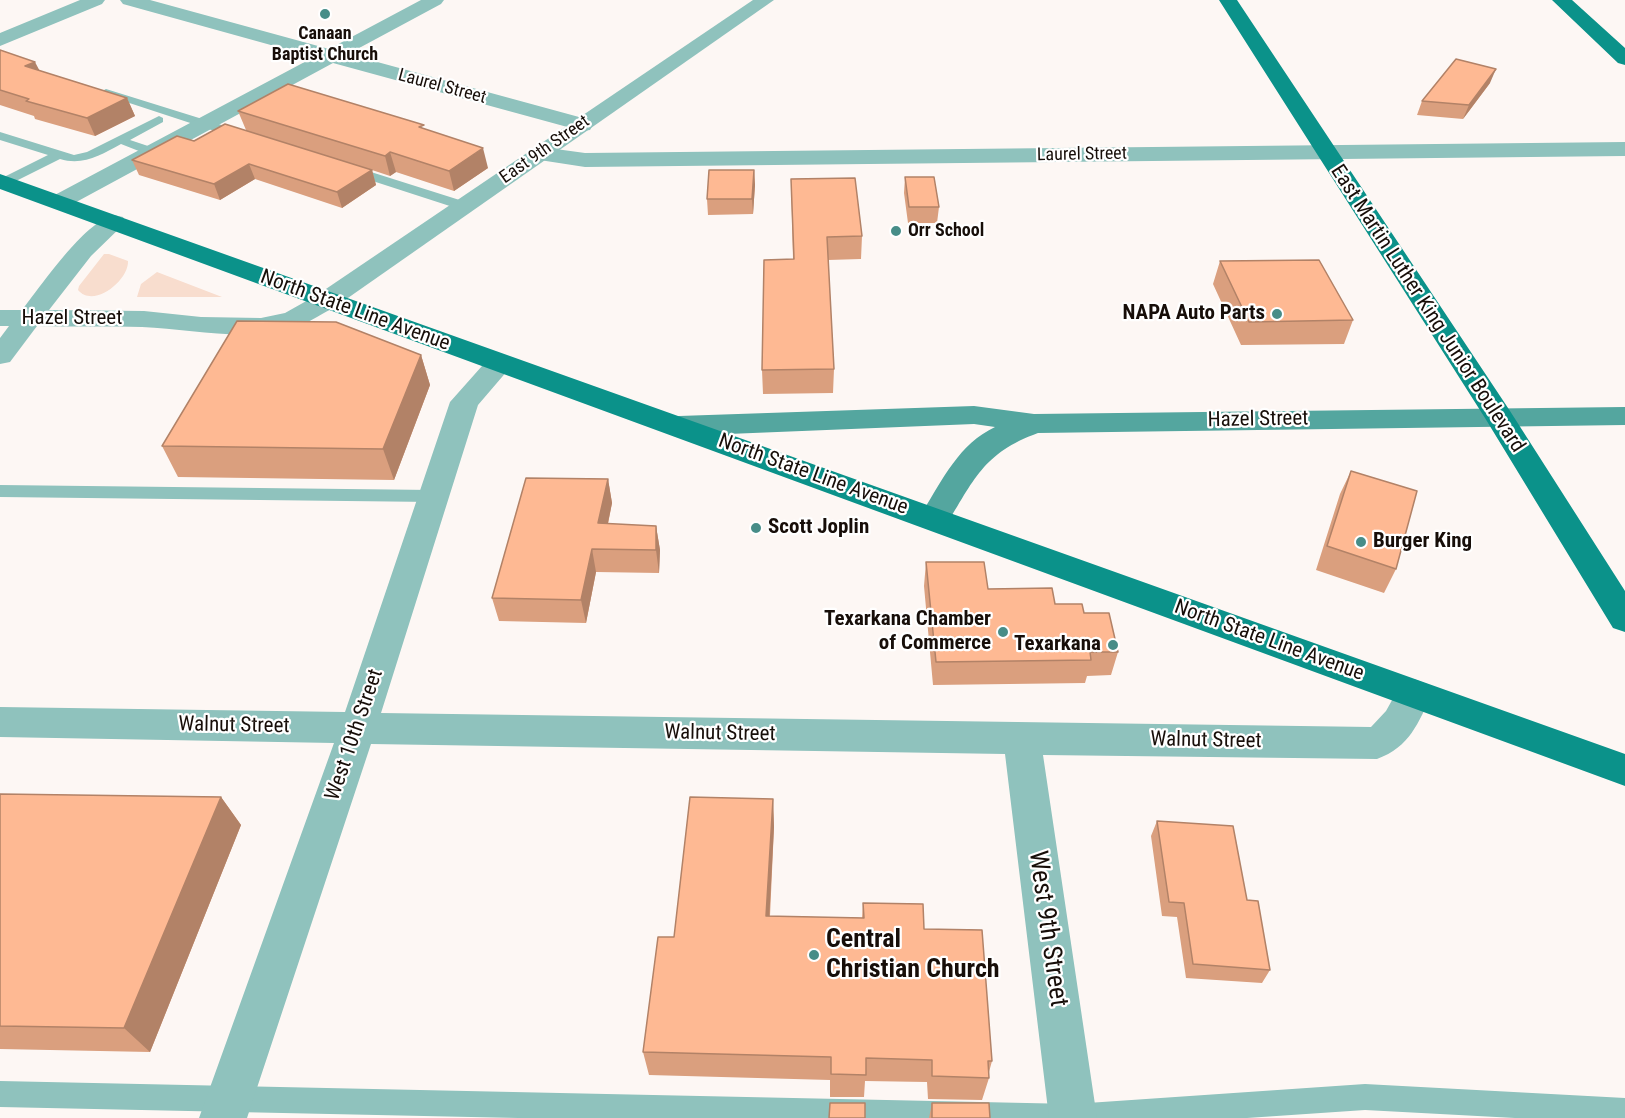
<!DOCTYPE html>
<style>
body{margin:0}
canvas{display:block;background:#fdf7f4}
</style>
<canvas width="1625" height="1118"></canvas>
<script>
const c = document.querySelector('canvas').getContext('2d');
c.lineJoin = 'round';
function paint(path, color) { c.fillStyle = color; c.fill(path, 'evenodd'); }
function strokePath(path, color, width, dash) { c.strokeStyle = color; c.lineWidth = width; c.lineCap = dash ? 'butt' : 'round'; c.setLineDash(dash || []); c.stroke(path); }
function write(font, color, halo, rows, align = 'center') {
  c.font = font + ' "Roboto Condensed",sans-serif'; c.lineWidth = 4.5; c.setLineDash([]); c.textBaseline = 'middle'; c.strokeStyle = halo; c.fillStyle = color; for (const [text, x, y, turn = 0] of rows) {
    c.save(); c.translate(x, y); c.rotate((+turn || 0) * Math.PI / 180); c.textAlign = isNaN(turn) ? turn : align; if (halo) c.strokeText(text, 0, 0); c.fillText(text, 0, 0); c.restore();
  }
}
const green = new Path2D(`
 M 104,254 L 109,254 L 128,261 C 129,280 94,309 78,290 L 79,286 Z
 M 157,272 L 222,297 L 137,297 L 141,284 Z`);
const service = new Path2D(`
 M 106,89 L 244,132 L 246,135 L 240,139 L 236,138 L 102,94 L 100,92 Z
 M 159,116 L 163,118 L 163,122 L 130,140 L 157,149 L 157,155 L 149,155 L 121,144 C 101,155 83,166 60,159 L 8,185 L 0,185 L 0,179 L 48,155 L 0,140 L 0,132 L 74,155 L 87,152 Z
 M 352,166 L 469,203 L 470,206 L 464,210 L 459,209 L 348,173 L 346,170 Z
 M 0,485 L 433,490 L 439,492 L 442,496 L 439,500 L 433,502 L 0,497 Z
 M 0,1081 L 1073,1104 L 1365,1084 L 1625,1098 L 1625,1118 L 1515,1118 L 1365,1110 L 1247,1118 L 518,1118 L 0,1107 Z`);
const minor = new Path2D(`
 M 80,0 L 105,0 L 102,4 L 0,46 L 0,33 Z
 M 120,0 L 150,0 L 329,49 L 421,0 L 444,0 L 441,4 L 348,54 L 590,120 L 593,125 L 590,130 L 582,131 L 333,63 L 67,207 L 59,209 L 51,207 L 47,202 L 51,197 L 314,57 L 123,4 Z
 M 1625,142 L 1625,156 L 585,167 L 533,159 L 530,154 L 533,149 L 541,147 L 585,153 Z
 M 114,215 L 123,217 L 126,222 L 91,256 L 49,310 L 144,311 L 201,317 L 261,318 L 285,313 L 317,295 L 326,293 L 335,295 L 339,301 C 334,309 325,312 317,317 C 265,348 200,329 142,327 C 107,326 72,327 37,326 L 10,362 L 0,364 L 0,338 L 9,326 L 0,326 L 0,310 L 22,310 C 42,285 84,222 114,215 Z
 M 500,354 L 510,357 L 514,363 L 478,405 L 381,713 L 1371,727 L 1386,711 L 1401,684 L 1414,679 L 1427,684 L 1432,694 C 1418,723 1410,747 1377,759 L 1043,755 L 1097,1118 L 1049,1118 L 1005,754 L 371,744 L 247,1118 L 199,1118 L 334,743 L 0,737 L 0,707 L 345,712 L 450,402 L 490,357 Z`);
const tertiary = new Path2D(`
 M 753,0 L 774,0 L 335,307 L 326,309 L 317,307 L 313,301 L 317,295 Z`);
const secondary = new Path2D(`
 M 974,406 L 1034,414 L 1625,407 L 1625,425 L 1038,433 C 983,453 974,480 945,527 L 934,530 L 923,527 L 918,519 L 923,511 C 943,479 959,444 995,427 L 974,424 L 679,436 L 669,433 L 664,426 L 669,419 L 679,416 Z`);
const primary = new Path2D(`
 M 1219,0 L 1237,0 L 1510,411 L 1625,591 L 1625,632 L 1613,628 L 1485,418 Z
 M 1552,0 L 1572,0 L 1625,48 L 1625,65 L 1618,63 Z
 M 0,174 L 1625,754 L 1625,786 L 0,189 Z`);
const wall = new Path2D(`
 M 0,50 L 40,71 L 127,98 L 135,116 L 95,136 L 35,119 L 34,116 L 0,105 Z
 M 1490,83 L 1463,119 L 1417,115 L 1422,101 Z
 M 238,111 L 425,129 L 488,168 L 454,191 L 396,172 L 390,176 L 372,170 L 376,185 L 342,208 L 255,179 L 220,200 L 139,175 L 132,160 L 194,141 L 246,130 Z
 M 754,170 L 755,185 L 753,214 L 708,215 L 707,199 Z
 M 905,177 L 939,207 L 937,223 L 908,223 L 904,193 Z
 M 791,179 L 862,236 L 861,259 L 828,260 L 834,369 L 833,393 L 763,394 L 762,370 L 793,259 Z
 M 1220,261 L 1353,320 L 1344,344 L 1241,345 L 1213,284 Z
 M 421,355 L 430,385 L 394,480 L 178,477 L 162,446 Z
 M 1351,471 L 1396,569 L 1384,593 L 1316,570 L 1340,494 Z
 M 608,479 L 612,503 L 608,524 L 656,526 L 660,550 L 659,573 L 596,572 L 586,623 L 499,621 L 492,598 Z
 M 926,562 L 988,589 L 1055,604 L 1084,613 L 1118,652 L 1111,675 L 1087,676 L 1085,683 L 933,685 L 924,586 Z
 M 0,794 L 221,797 L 241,825 L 150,1052 L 0,1049 Z
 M 773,799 L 774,827 L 770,916 L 862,918 L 863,903 L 924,929 L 992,1061 L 989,1072 L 989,1078 L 982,1100 L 928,1099 L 927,1082 L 865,1081 L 864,1097 L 830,1097 L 830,1080 L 649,1075 L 643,1052 L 674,937 Z
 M 1157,821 L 1247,900 L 1270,970 L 1262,983 L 1186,978 L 1177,917 L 1162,916 L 1151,836 Z
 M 932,1103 L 990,1118 L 929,1118 Z`);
const shadedWall = new Path2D(`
 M 35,62 L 44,79 L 25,66 Z
 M 1496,69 L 1490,83 L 1463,119 L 1469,105 Z
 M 127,98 L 135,116 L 95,136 L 87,118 Z
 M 483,148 L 488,168 L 454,191 L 449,171 Z
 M 390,152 L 396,172 L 390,176 L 385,156 Z
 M 249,164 L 255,179 L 220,200 L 214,184 Z
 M 372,170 L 376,185 L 342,208 L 337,192 Z
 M 754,170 L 755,185 L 753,214 L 752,199 Z
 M 421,355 L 430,385 L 394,480 L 383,449 Z
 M 608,479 L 612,503 L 603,547 L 598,523 Z
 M 656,526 L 660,550 L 659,573 L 656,550 Z
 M 592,549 L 596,572 L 586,623 L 581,600 Z
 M 221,797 L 241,825 L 150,1052 L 124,1028 Z
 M 773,799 L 774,827 L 768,941 L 766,916 Z`);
const building = new Path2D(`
 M 0,50 L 35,62 L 25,66 L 127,98 L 87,118 L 26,101 L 29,99 L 0,90 Z
 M 1456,59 L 1496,69 L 1469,105 L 1422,101 Z
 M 288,84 L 424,125 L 419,127 L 483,148 L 449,171 L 390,152 L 385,156 L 238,111 Z
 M 225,124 L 372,170 L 337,192 L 249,164 L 214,184 L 132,160 L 177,136 L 194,141 Z
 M 709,170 L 754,170 L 752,199 L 707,199 Z
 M 905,177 L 934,177 L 939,207 L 909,207 Z
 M 855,178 L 862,236 L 827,237 L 834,369 L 762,370 L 764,260 L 794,259 L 791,179 Z
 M 1319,260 L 1353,320 L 1249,322 L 1220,261 Z
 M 237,321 L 336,322 L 421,355 L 383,449 L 162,446 Z
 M 1351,471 L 1417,491 L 1396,569 L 1327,546 Z
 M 526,478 L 608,479 L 598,523 L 656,526 L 656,550 L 592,549 L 581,600 L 492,598 Z
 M 926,562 L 984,562 L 988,589 L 1052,588 L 1055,604 L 1082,604 L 1084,613 L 1109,613 L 1118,652 L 1090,652 L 1091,660 L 936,662 Z
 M 0,794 L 221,797 L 124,1028 L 0,1026 Z
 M 690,797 L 773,799 L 766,916 L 864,918 L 863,903 L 923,904 L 924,929 L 982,930 L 992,1061 L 988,1061 L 989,1078 L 932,1076 L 932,1060 L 866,1058 L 866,1075 L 831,1074 L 831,1057 L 643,1052 L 658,937 L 674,937 Z
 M 1157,821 L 1233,826 L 1247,900 L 1258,901 L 1270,970 L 1193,964 L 1184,903 L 1169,902 Z
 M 830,1103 L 865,1103 L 865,1118 L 829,1118 Z
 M 932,1103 L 989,1103 L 990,1118 L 932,1118 Z`);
const markers = [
 [325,14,6,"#478d88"],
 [896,231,6,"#478d88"],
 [1277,314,6,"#478d88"],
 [756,528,6,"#478d88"],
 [1361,542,6,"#478d88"],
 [1003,632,6,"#478d88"],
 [1113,645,6,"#478d88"],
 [814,955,6,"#478d88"]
];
const farPoinames = [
 ["Canaan",325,34],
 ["Baptist Church",325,55],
 ["Orr School",908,231,"left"]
];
const farStreetnames = [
 ["Laurel Street",442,87,15],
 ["East 9th Street",545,150,-35],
 ["Laurel Street",1082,155,-1]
];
const streetNames = [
 ["East Martin Luther King Junior Boulevard",1427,309,57],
 ["North State Line Avenue",355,311,20],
 ["Hazel Street",72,319],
 ["Hazel Street",1258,420,-1],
 ["North State Line Avenue",813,475,20],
 ["North State Line Avenue",1269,641,20],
 ["Walnut Street",234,726,1],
 ["Walnut Street",720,734,1],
 ["West 10th Street",355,735,-71],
 ["Walnut Street",1206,741,1]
];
const poiNames = [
 ["NAPA Auto Parts",1265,314],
 ["Scott Joplin",768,528,"left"],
 ["Burger King",1373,542,"left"],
 ["Texarkana Chamber",991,620],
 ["of Commerce",991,644],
 ["Texarkana",1101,645]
];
const nearStreetnames = [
 ["West 9th Street",1047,929,82]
];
const nearPoinames = [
 ["Central",826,940],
 ["Christian Church",826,970]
];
paint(green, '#f8ddce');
paint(service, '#8fc2bd');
paint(minor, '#8fc2bd');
paint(tertiary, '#8fc2bd');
paint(secondary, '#54a69f');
paint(primary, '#0b928a');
paint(wall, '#da9f7e');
paint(shadedWall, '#b28267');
paint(building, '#feb993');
strokePath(building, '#b28267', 1.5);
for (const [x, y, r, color] of markers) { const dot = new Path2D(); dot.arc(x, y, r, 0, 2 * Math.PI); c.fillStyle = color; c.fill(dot); strokePath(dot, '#fff', 2); }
write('bold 18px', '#170e09', '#fff', farPoinames);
write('18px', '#170e09', '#fff', farStreetnames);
write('21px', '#170e09', '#fff', streetNames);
write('bold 21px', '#170e09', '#fff', poiNames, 'right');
write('26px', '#170e09', '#fff', nearStreetnames);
write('bold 26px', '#170e09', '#fff', nearPoinames, 'left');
</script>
